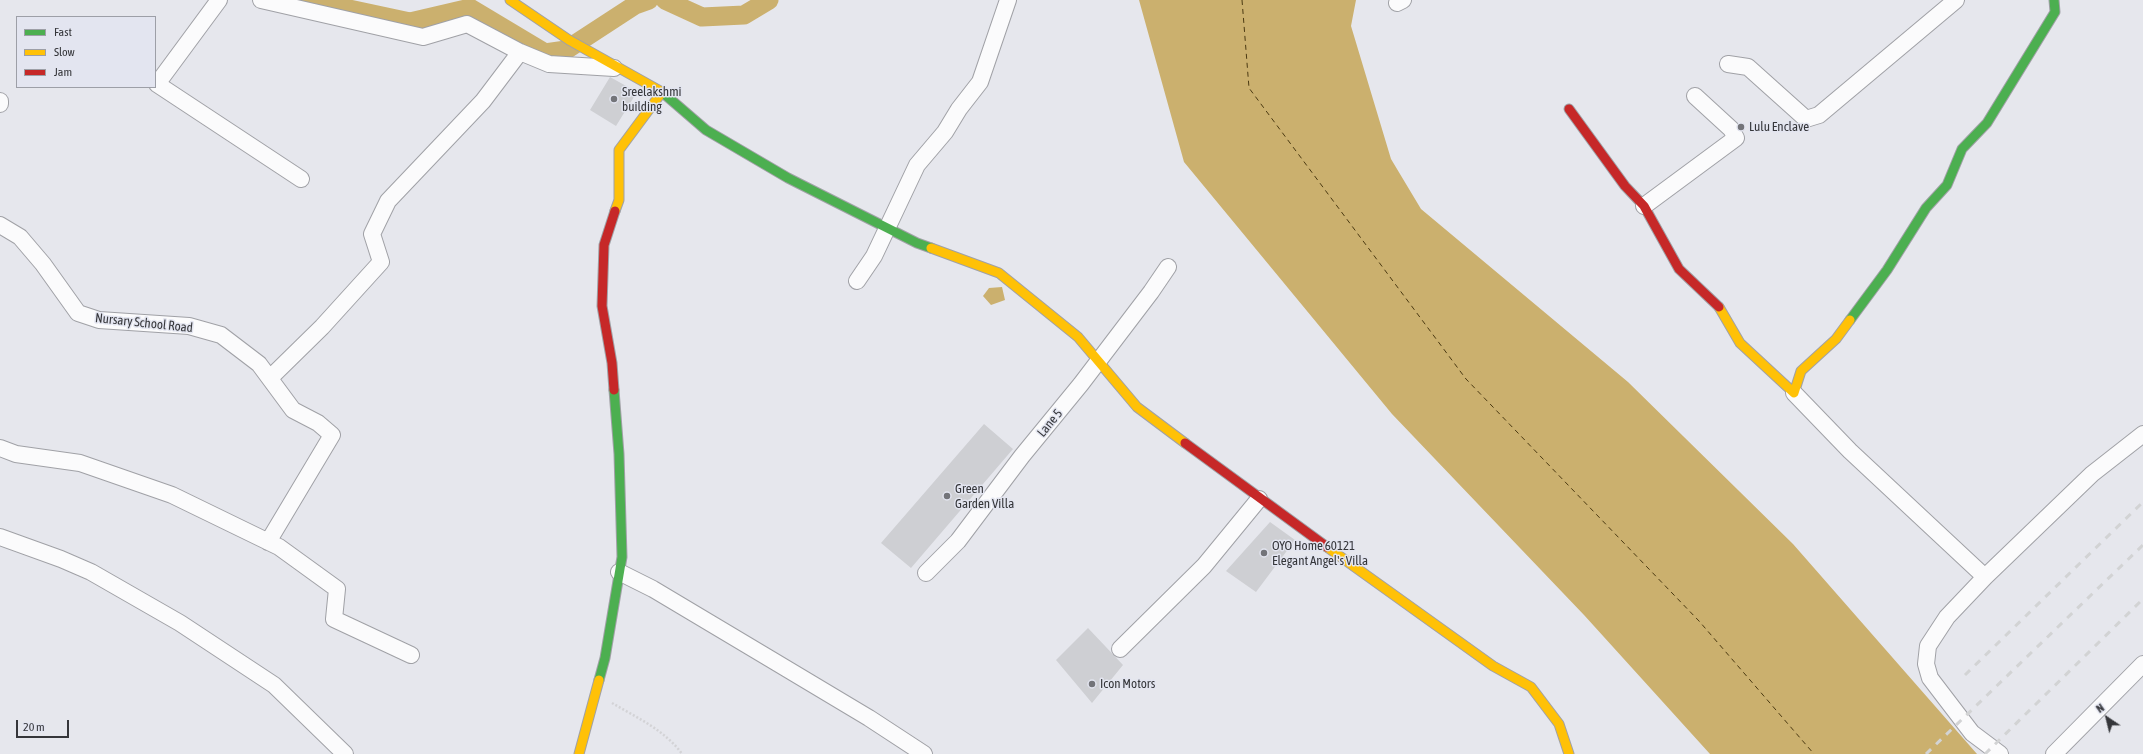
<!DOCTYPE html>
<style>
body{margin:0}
#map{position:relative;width:2143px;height:754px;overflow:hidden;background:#e6e7ed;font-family:"Asap Condensed",sans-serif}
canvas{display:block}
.legend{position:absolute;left:16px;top:16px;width:140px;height:72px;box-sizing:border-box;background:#e3e5f0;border:1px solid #9d9fa7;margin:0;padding:5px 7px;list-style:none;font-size:12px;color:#35363a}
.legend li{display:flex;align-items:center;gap:8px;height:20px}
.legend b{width:20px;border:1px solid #9d9fa7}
.north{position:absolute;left:2087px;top:698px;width:40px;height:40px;-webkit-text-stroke:3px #e3e5f0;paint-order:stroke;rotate:325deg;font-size:11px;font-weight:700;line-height:16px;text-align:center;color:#35363a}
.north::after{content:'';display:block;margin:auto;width:14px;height:18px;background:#35363a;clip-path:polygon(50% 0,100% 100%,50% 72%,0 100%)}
.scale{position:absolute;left:16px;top:720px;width:53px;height:18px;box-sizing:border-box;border:2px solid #35363a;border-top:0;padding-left:5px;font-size:12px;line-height:14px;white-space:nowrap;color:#35363a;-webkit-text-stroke:3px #e3e5f0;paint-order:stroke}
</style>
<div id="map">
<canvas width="2143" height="754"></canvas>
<ul class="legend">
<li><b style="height:5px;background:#4caf50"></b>Fast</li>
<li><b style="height:5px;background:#ffc107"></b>Slow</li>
<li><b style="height:5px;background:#c62828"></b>Jam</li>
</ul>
<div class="north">N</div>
<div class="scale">20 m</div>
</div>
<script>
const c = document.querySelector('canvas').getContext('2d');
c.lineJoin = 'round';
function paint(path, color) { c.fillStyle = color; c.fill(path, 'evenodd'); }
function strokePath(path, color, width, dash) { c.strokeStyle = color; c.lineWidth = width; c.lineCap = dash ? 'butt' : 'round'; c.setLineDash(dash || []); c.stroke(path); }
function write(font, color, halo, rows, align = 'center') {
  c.font = font + ' "Asap Condensed",sans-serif'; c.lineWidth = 3; c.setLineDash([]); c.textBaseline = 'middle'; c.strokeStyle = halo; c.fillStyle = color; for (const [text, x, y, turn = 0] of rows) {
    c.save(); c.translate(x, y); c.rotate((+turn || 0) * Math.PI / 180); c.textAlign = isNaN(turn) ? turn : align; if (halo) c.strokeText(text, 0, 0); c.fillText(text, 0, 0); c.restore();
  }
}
const water = new Path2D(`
 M 1139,0 L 1356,0 L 1351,26 L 1391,159 L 1421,209 L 1628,382 L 1793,544 L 1977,754 L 1710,754 L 1584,615 L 1392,414 L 1184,162 Z
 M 1002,287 L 1005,300 L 991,305 L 983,296 L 989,288 Z`);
const canal = new Path2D(`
 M 307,0 L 410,22 L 470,8 L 545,53 L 566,50 L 635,5 L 649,0
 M 665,0 L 702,17 L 744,15 L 769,0`);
const ferry = new Path2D(`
 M 1242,0 L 1249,88 L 1466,379 L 1699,621 L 1814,754`);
const building = new Path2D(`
 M 610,77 L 637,92 L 616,126 L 590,110 Z
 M 984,424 L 1013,449 L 911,568 L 881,543 Z
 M 1270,522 L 1295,540 L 1256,592 L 1226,571 Z
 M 1088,628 L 1123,665 L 1092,703 L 1056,660 Z`);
const path = new Path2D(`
 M 612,703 C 636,717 666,731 682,754`);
const street = new Path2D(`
 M 219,0 L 157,84 L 301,179
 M 261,0 L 423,37 L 467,24 L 520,52 L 549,64 L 614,68
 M 1397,3 L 1403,0
 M 1728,64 L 1748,67 L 1806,119 L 1819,115 L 1956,0
 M 0,101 L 0,104
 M 1644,206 L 1736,138 L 1731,129 L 1695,96
 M 0,225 L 20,237 L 43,264 L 78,313 L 99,320 L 189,326 L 221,335 L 259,364 L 293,410 L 318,423 L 332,435 L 268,542
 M 857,281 L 874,256 L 917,165 L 945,132 L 959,109 L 980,82 L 1008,0
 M 270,378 L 322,327 L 381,262 L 372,234 L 388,201 L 483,101 L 520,52
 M 1794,393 L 1850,451 L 1985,577 L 2092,474 L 2143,434
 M 0,448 L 16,454 L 80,463 L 172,495 L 279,547 L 337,589 L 334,619 L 411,655
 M 0,537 L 61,559 L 91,572 L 180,623 L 274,685 L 345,754
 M 619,572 L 653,589 L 772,660 L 869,718 L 924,754
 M 926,573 L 958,541 L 1022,456 L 1081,384 L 1151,292 L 1168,267
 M 1985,577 L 1947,617 L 1928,646 L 1926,664 L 1930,678 L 1972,733 L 2000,754
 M 1120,649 L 1204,566 L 1259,499
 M 2054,754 L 2143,664`);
const fast = new Path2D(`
 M 662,92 L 706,130 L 788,178 L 917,243 L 931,248
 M 1850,320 L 1887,270 L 1926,208 L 1947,185 L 1962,149 L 1987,123 L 2055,12 L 2054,0
 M 599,680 L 605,658 L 622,557 L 619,454 L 614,390`);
const slow = new Path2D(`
 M 510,0 L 569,40 L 662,92 L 619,150 L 619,200 L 615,211
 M 931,248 L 999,273 L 1078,337 L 1137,407 L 1185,443
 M 1719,307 L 1740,343 L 1794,393 L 1801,371 L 1836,339 L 1850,320
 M 1327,547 L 1493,666 L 1531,687 L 1559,724 L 1569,754
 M 579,754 L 599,680`);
const jam = new Path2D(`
 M 1569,109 L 1625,186 L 1644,206 L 1679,269 L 1719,307
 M 614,390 L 612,363 L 602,306 L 604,245 L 615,211
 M 1185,443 L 1327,547`);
const rail = new Path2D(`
 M 1965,675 L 2143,502
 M 1926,754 L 2143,545
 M 1985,754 L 2143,599`);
const markers = [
 [614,99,4,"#737479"],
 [1741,127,4,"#737479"],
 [947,496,4,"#737479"],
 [1264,553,4,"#737479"],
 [1092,684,4,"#737479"]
];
const poiNames = [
 ["Sreelakshmi",622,92],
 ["building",622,107],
 ["Lulu Enclave",1749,127],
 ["Green",955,489],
 ["Garden Villa",955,504],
 ["OYO Home 60121",1272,546],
 ["Elegant Angel's Villa",1272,561],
 ["Icon Motors",1100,684]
];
const streetNames = [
 ["Nursary School Road",144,323,6],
 ["Lane 5",1050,423,-51]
];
paint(water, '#cbb06e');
strokePath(canal, '#cbb06e', 19);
strokePath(ferry, '#4b3a12', 1, [5, 4]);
paint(building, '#cecfd3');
strokePath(street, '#a0a1a6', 18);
strokePath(fast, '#a0a1a6', 11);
strokePath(slow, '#a0a1a6', 11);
strokePath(jam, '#a0a1a6', 11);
strokePath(path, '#d3d3d6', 2.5, [2, 2]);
strokePath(street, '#fbfbfc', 16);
strokePath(fast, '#4caf50', 9);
strokePath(slow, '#ffc107', 9);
strokePath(jam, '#c62828', 9);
strokePath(rail, '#d2d3d4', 3, [7, 7]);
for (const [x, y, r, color] of markers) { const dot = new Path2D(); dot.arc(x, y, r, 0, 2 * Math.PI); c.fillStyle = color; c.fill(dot); strokePath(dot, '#e3e5f0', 1.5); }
write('13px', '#35363a', '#e3e5f0', poiNames, 'left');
write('13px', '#35363a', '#e3e5f0', streetNames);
</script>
